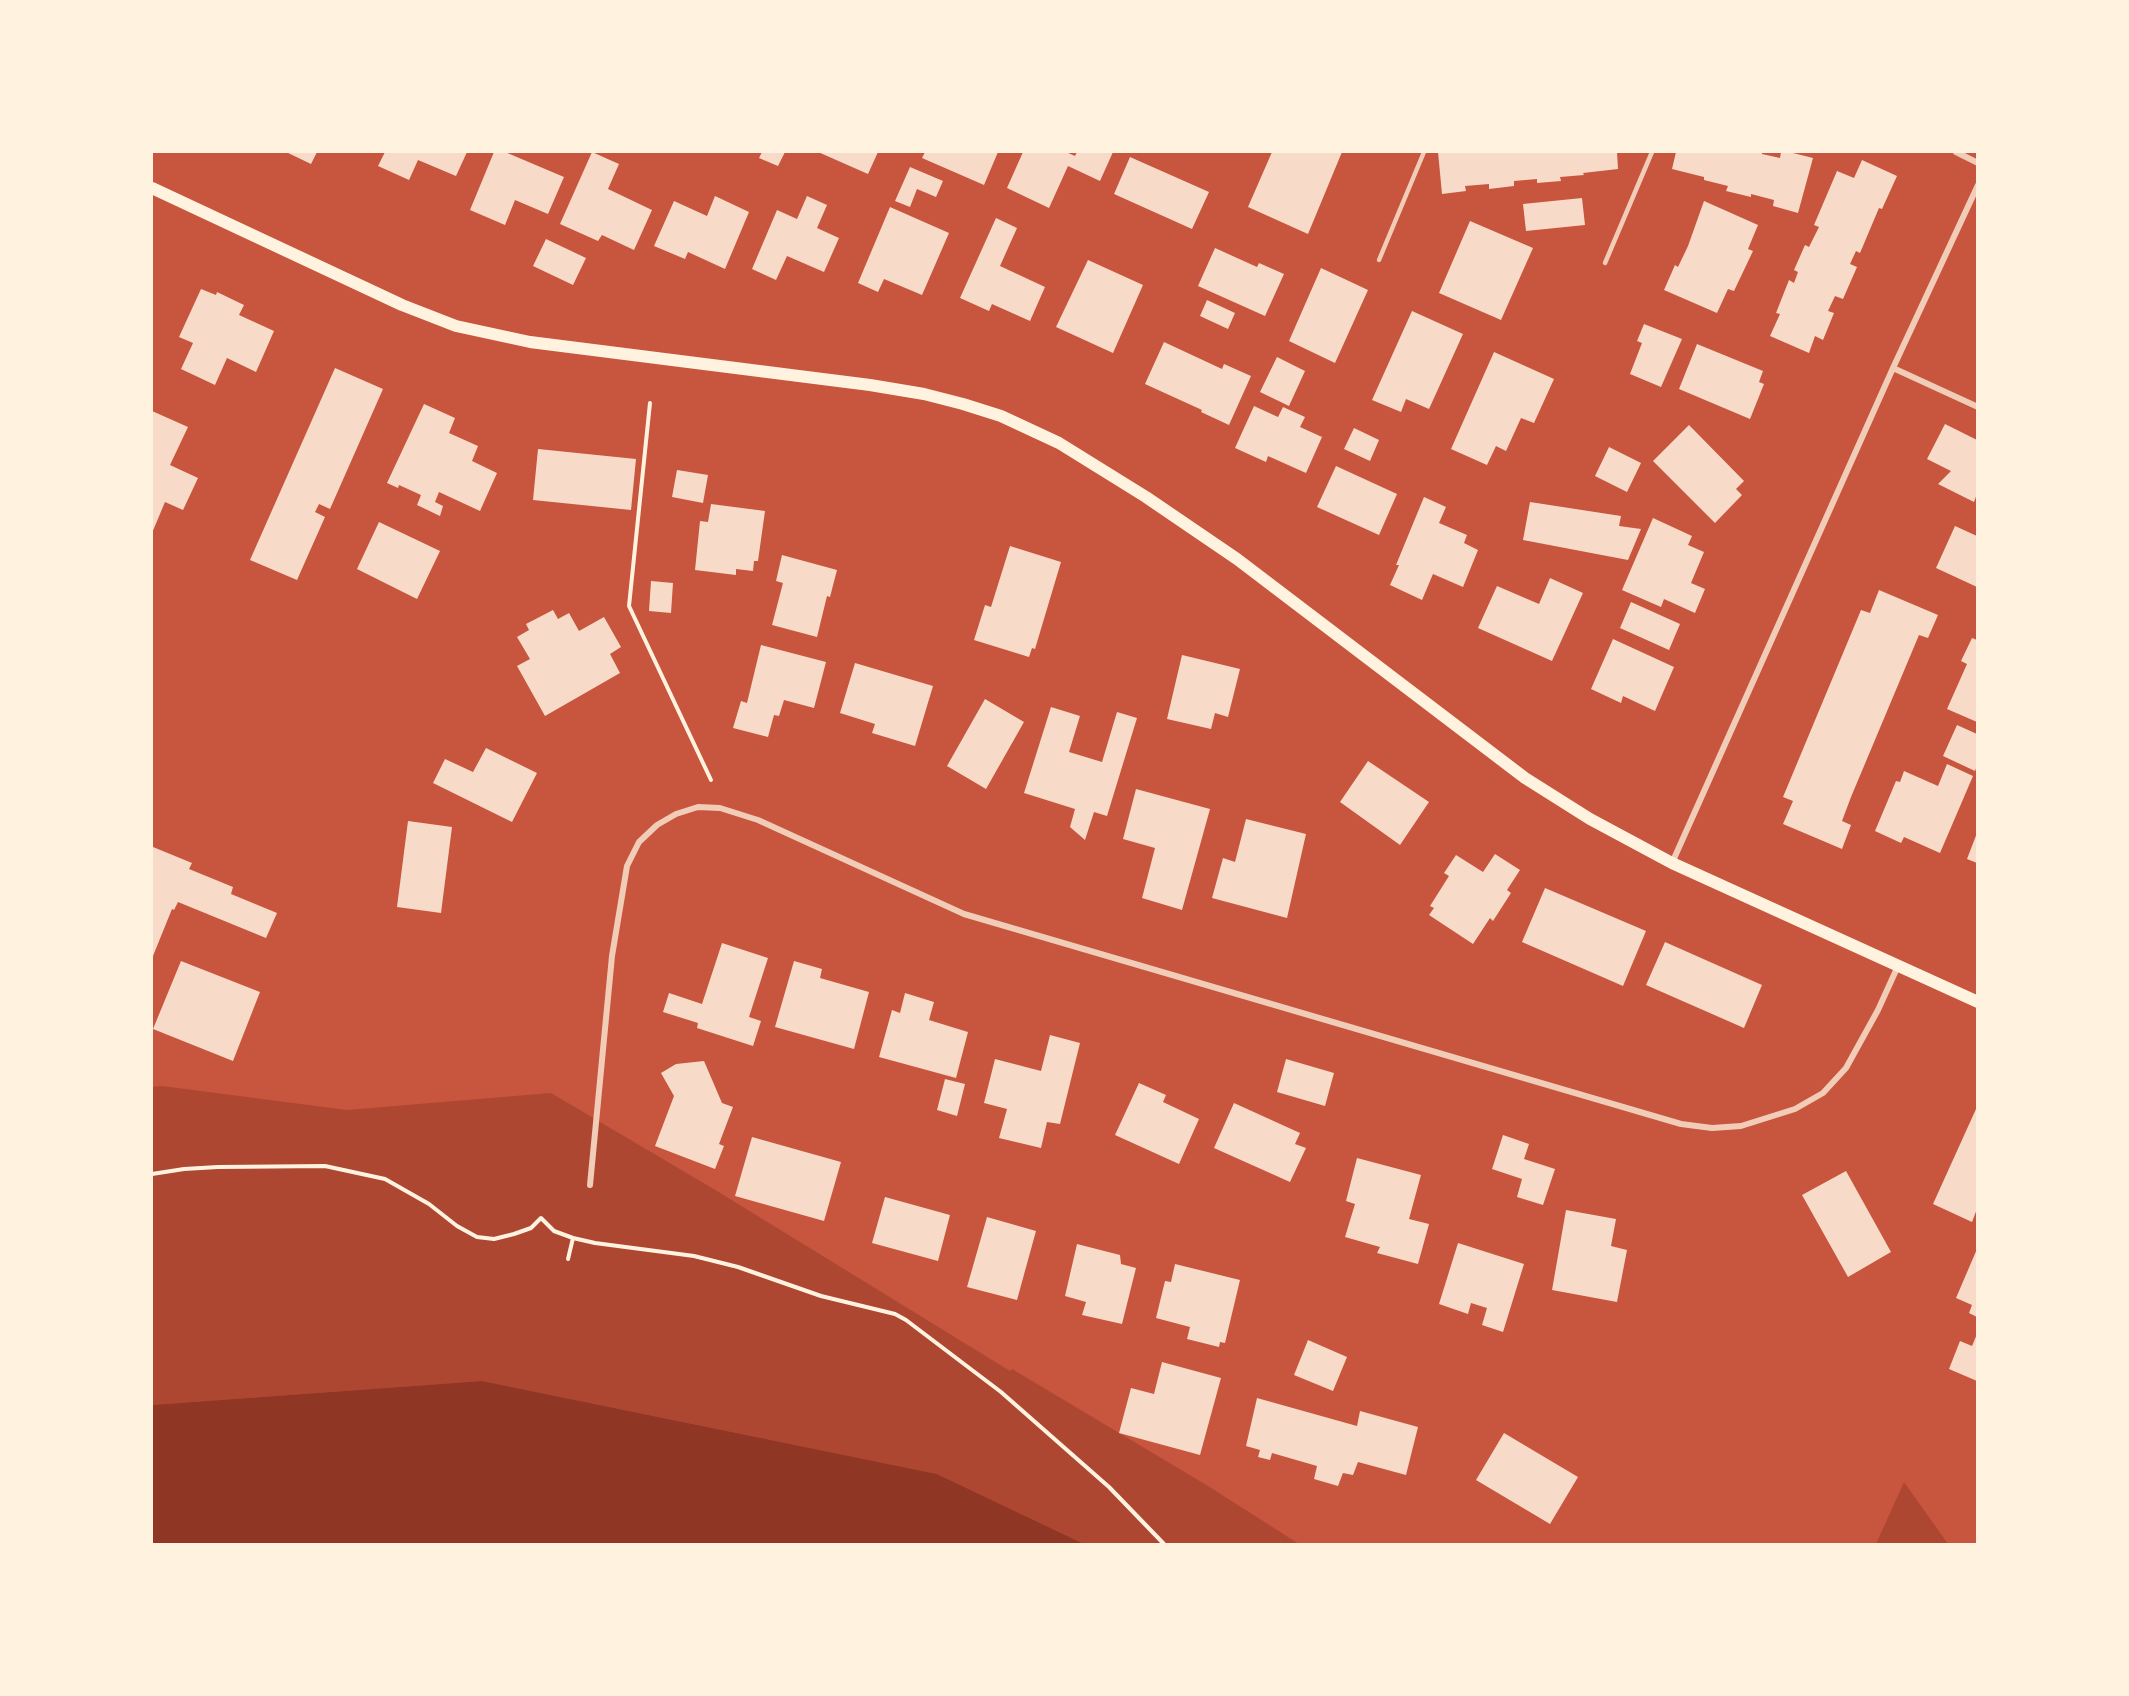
<!DOCTYPE html>
<style>
body{margin:0}
#map{position:relative;width:2129px;height:1696px;overflow:hidden;background:#c8553d;font-family:Lato,sans-serif}
canvas{display:block}
.frame{position:absolute;inset:0;border:153px solid #fff3e0;pointer-events:none}
</style>
<div id="map">
<canvas width="2129" height="1696"></canvas>
<div class="frame"></div>
</div>
<script>
const c = document.querySelector('canvas').getContext('2d');
c.lineJoin = 'round';
function paint(path, color) { c.fillStyle = color; c.fill(path, 'evenodd'); }
function strokePath(path, color, width, dash) { c.strokeStyle = color; c.lineWidth = width; c.lineCap = dash ? 'butt' : 'round'; c.setLineDash(dash || []); c.stroke(path); }
const green = new Path2D(`
 M 162,1086 L 347,1110 L 551,1093 L 717,1191 L 1010,1371 L 1012,1369 L 1208,1486 L 1299,1544 L 1084,1544 L 937,1474 L 482,1381 L 152,1405 L 152,1087 Z
 M 1904,1482 L 1948,1544 L 1876,1544 Z`);
const water = new Path2D(`
 M 482,1381 L 937,1474 L 1084,1544 L 152,1544 L 152,1405 Z`);
const building = new Path2D(`
 M 286,152 L 317,152 L 311,164 Z
 M 385,152 L 467,152 L 456,176 L 418,160 L 409,180 L 378,166 Z
 M 494,152 L 505,152 L 564,177 L 548,214 L 515,200 L 505,225 L 470,210 Z
 M 592,152 L 619,164 L 608,189 L 652,210 L 634,250 L 602,235 L 598,241 L 560,224 Z
 M 762,152 L 785,152 L 778,166 L 759,158 Z
 M 818,152 L 878,152 L 868,174 Z
 M 925,152 L 998,152 L 984,185 L 922,158 Z
 M 1023,152 L 1066,152 L 1075,156 L 1077,152 L 1113,152 L 1100,181 L 1068,166 L 1049,208 L 1007,188 Z
 M 1272,152 L 1342,152 L 1308,234 L 1248,207 Z
 M 1438,152 L 1617,152 L 1618,169 L 1583,173 L 1584,175 L 1560,177 L 1561,181 L 1537,183 L 1537,179 L 1514,181 L 1514,186 L 1489,189 L 1489,184 L 1465,186 L 1466,191 L 1442,194 Z
 M 1676,152 L 1762,152 L 1762,154 L 1780,158 L 1781,152 L 1789,152 L 1813,158 L 1798,213 L 1773,206 L 1774,200 L 1751,194 L 1751,197 L 1726,191 L 1728,186 L 1704,180 L 1704,177 L 1672,169 Z
 M 1130,157 L 1209,192 L 1192,229 L 1114,194 Z
 M 1862,160 L 1897,176 L 1882,209 L 1879,208 L 1860,253 L 1856,251 L 1850,264 L 1857,267 L 1843,299 L 1835,296 L 1828,311 L 1834,313 L 1823,340 L 1815,336 L 1809,353 L 1770,336 L 1780,314 L 1776,313 L 1789,280 L 1794,283 L 1798,272 L 1794,270 L 1805,245 L 1809,247 L 1819,227 L 1814,225 L 1837,171 L 1854,178 Z
 M 910,167 L 943,181 L 936,197 L 917,189 L 910,207 L 895,201 Z
 M 715,196 L 749,212 L 725,269 L 688,252 L 685,259 L 654,246 L 674,201 L 707,216 Z
 M 807,196 L 827,205 L 817,228 L 839,238 L 824,272 L 787,256 L 776,280 L 752,269 L 777,210 L 797,219 Z
 M 1582,198 L 1585,225 L 1526,231 L 1523,204 Z
 M 1704,201 L 1758,225 L 1748,249 L 1753,251 L 1734,291 L 1728,289 L 1717,313 L 1664,290 L 1675,265 L 1678,267 L 1688,246 Z
 M 890,207 L 949,233 L 922,295 L 884,279 L 878,292 L 858,283 Z
 M 996,218 L 1017,228 L 1000,266 L 1045,287 L 1030,321 L 992,304 L 989,311 L 960,298 Z
 M 1470,221 L 1533,248 L 1501,320 L 1439,293 Z
 M 546,239 L 586,258 L 573,285 L 533,266 Z
 M 1215,248 L 1257,267 L 1259,263 L 1284,274 L 1265,316 L 1198,286 Z
 M 1088,260 L 1143,285 L 1113,353 L 1056,327 Z
 M 1321,268 L 1368,290 L 1335,363 L 1289,341 Z
 M 201,289 L 216,295 L 217,292 L 244,305 L 239,315 L 274,331 L 256,372 L 227,358 L 215,385 L 181,369 L 193,343 L 179,337 Z
 M 1207,300 L 1235,313 L 1228,329 L 1200,316 Z
 M 1412,311 L 1463,334 L 1429,409 L 1406,399 L 1401,412 L 1372,400 Z
 M 1644,324 L 1682,339 L 1661,387 L 1630,374 L 1642,343 L 1637,341 Z
 M 1164,342 L 1222,369 L 1224,364 L 1251,376 L 1229,425 L 1201,412 L 1202,410 L 1145,384 Z
 M 1697,344 L 1763,371 L 1759,382 L 1764,384 L 1750,419 L 1679,389 Z
 M 1494,352 L 1554,379 L 1534,423 L 1521,418 L 1506,451 L 1496,446 L 1487,465 L 1451,449 Z
 M 1277,357 L 1305,371 L 1289,406 L 1260,392 Z
 M 335,368 L 383,389 L 330,509 L 319,504 L 315,512 L 325,517 L 297,580 L 250,560 Z
 M 424,404 L 455,418 L 449,433 L 478,446 L 472,461 L 497,473 L 480,511 L 439,492 L 435,502 L 443,506 L 440,516 L 417,505 L 421,495 L 399,485 L 398,488 L 387,483 Z
 M 1254,406 L 1278,417 L 1283,407 L 1305,417 L 1300,427 L 1322,437 L 1306,473 L 1268,456 L 1266,462 L 1235,448 Z
 M 152,411 L 188,427 L 170,465 L 198,478 L 183,510 L 165,502 L 152,533 Z
 M 1945,424 L 1977,440 L 1977,494 L 1974,502 L 1938,484 L 1951,471 L 1927,459 Z
 M 1689,425 L 1744,481 L 1736,489 L 1742,495 L 1715,523 L 1653,461 Z
 M 1354,428 L 1379,440 L 1370,461 L 1344,449 Z
 M 1609,447 L 1641,463 L 1627,492 L 1595,476 Z
 M 538,449 L 636,459 L 631,510 L 533,500 Z
 M 1336,466 L 1397,494 L 1379,535 L 1317,507 Z
 M 677,470 L 708,475 L 703,503 L 672,497 Z
 M 1424,497 L 1446,507 L 1439,523 L 1467,535 L 1464,543 L 1478,550 L 1463,587 L 1433,574 L 1422,600 L 1390,585 L 1399,565 L 1396,565 Z
 M 1530,502 L 1621,516 L 1619,526 L 1641,529 L 1628,560 L 1523,540 Z
 M 711,504 L 765,511 L 758,561 L 754,561 L 753,571 L 736,569 L 736,575 L 695,570 L 700,521 L 708,522 Z
 M 1653,518 L 1692,536 L 1688,545 L 1704,552 L 1691,583 L 1705,589 L 1695,613 L 1664,599 L 1661,607 L 1622,590 Z
 M 379,522 L 440,551 L 417,599 L 357,569 Z
 M 1955,526 L 1977,536 L 1977,587 L 1936,568 Z
 M 1010,546 L 1061,562 L 1035,649 L 1032,648 L 1029,657 L 974,640 L 985,605 L 991,607 Z
 M 782,555 L 837,570 L 830,597 L 827,596 L 817,637 L 772,625 L 783,583 L 776,581 Z
 M 1550,578 L 1583,593 L 1552,661 L 1478,628 L 1497,586 L 1539,604 Z
 M 651,581 L 673,583 L 671,613 L 649,611 Z
 M 1879,590 L 1938,615 L 1928,638 L 1919,635 L 1851,797 L 1842,821 L 1851,825 L 1842,849 L 1783,824 L 1793,801 L 1783,797 L 1861,610 L 1870,613 Z
 M 1631,602 L 1680,624 L 1669,650 L 1620,628 Z
 M 553,610 L 558,619 L 569,613 L 579,631 L 604,617 L 621,647 L 610,654 L 620,673 L 545,716 L 517,666 L 530,659 L 517,637 L 529,630 L 526,624 Z
 M 1972,638 L 1977,640 L 1977,722 L 1947,709 L 1967,664 L 1961,661 Z
 M 1613,639 L 1674,667 L 1655,711 L 1623,696 L 1621,703 L 1591,689 Z
 M 761,645 L 826,662 L 814,708 L 784,700 L 779,716 L 774,715 L 768,737 L 733,728 L 741,701 L 747,703 Z
 M 1182,655 L 1240,669 L 1228,717 L 1215,713 L 1211,729 L 1167,719 Z
 M 855,663 L 933,686 L 915,746 L 872,733 L 875,724 L 840,713 Z
 M 985,699 L 1024,722 L 986,789 L 947,766 Z
 M 1051,707 L 1080,716 L 1069,752 L 1102,762 L 1117,712 L 1137,718 L 1107,816 L 1094,812 L 1085,840 L 1070,827 L 1075,809 L 1024,793 Z
 M 1957,725 L 1977,734 L 1977,766 L 1975,771 L 1943,756 Z
 M 486,748 L 537,773 L 512,822 L 433,783 L 445,759 L 473,772 Z
 M 1368,761 L 1429,802 L 1400,845 L 1340,802 Z
 M 1947,764 L 1973,776 L 1940,853 L 1904,837 L 1901,843 L 1875,831 L 1896,781 L 1900,782 L 1904,771 L 1938,786 Z
 M 1136,789 L 1210,809 L 1182,910 L 1142,898 L 1155,848 L 1123,839 Z
 M 1246,819 L 1306,834 L 1287,918 L 1212,898 L 1223,858 L 1235,862 Z
 M 408,821 L 452,827 L 441,913 L 397,907 Z
 M 1977,833 L 1977,863 L 1967,859 Z
 M 153,847 L 192,863 L 189,869 L 233,887 L 231,894 L 277,913 L 266,938 L 178,902 L 174,910 L 172,909 L 153,956 L 152,955 Z
 M 1495,854 L 1520,870 L 1507,890 L 1511,893 L 1493,921 L 1490,918 L 1473,944 L 1429,915 L 1434,908 L 1430,906 L 1449,876 L 1444,873 L 1456,855 L 1483,872 Z
 M 1545,888 L 1646,931 L 1623,986 L 1522,942 Z
 M 1665,942 L 1762,985 L 1744,1028 L 1646,985 Z
 M 722,943 L 768,958 L 749,1017 L 761,1021 L 753,1046 L 697,1028 L 698,1023 L 663,1012 L 669,993 L 702,1004 Z
 M 181,961 L 260,992 L 233,1061 L 153,1029 Z
 M 794,961 L 822,969 L 820,978 L 869,992 L 854,1049 L 775,1027 Z
 M 905,993 L 934,1002 L 929,1020 L 968,1032 L 956,1078 L 879,1057 L 892,1010 L 900,1013 Z
 M 1050,1035 L 1080,1043 L 1060,1124 L 1047,1122 L 1041,1148 L 999,1138 L 1007,1109 L 984,1103 L 995,1059 L 1041,1071 Z
 M 1286,1059 L 1334,1073 L 1325,1106 L 1277,1092 Z
 M 704,1061 L 722,1103 L 733,1107 L 719,1144 L 724,1146 L 715,1169 L 655,1146 L 674,1096 L 661,1073 L 676,1064 Z
 M 945,1079 L 965,1084 L 957,1116 L 937,1110 Z
 M 1139,1083 L 1166,1095 L 1163,1102 L 1199,1119 L 1179,1164 L 1115,1135 Z
 M 1234,1103 L 1300,1133 L 1295,1144 L 1306,1148 L 1290,1182 L 1214,1148 Z
 M 1976,1109 L 1977,1109 L 1977,1209 L 1972,1222 L 1933,1204 Z
 M 1503,1135 L 1529,1144 L 1524,1159 L 1555,1169 L 1543,1205 L 1517,1197 L 1522,1179 L 1492,1169 Z
 M 752,1137 L 841,1162 L 824,1221 L 735,1196 Z
 M 1357,1158 L 1421,1175 L 1409,1219 L 1429,1224 L 1418,1264 L 1377,1253 L 1380,1247 L 1345,1237 L 1355,1204 L 1346,1201 Z
 M 1846,1171 L 1891,1252 L 1848,1277 L 1802,1195 Z
 M 885,1197 L 950,1215 L 938,1261 L 872,1243 Z
 M 1566,1210 L 1616,1219 L 1611,1246 L 1627,1250 L 1617,1302 L 1552,1290 Z
 M 987,1217 L 1036,1231 L 1017,1300 L 967,1287 Z
 M 1458,1243 L 1524,1264 L 1503,1332 L 1482,1325 L 1487,1308 L 1471,1303 L 1468,1314 L 1439,1304 Z
 M 1077,1244 L 1120,1255 L 1121,1264 L 1136,1268 L 1122,1324 L 1082,1315 L 1086,1302 L 1065,1296 Z
 M 1977,1249 L 1977,1317 L 1969,1313 L 1972,1305 L 1956,1298 Z
 M 1175,1264 L 1240,1280 L 1225,1343 L 1220,1342 L 1219,1347 L 1187,1339 L 1190,1327 L 1156,1318 L 1165,1281 L 1171,1282 Z
 M 1977,1334 L 1977,1381 L 1949,1369 L 1960,1341 L 1972,1346 Z
 M 1308,1340 L 1347,1357 L 1333,1391 L 1294,1375 Z
 M 1162,1362 L 1221,1378 L 1200,1455 L 1119,1433 L 1131,1388 L 1154,1394 Z
 M 1257,1398 L 1357,1426 L 1360,1411 L 1418,1427 L 1406,1475 L 1358,1462 L 1353,1475 L 1343,1473 L 1338,1486 L 1314,1479 L 1317,1466 L 1272,1453 L 1270,1460 L 1258,1457 L 1260,1450 L 1246,1446 Z
 M 1504,1433 L 1578,1477 L 1550,1524 L 1476,1480 Z`);
const path = new Path2D(`
 M 650,403 L 629,606 L 711,780
 M 152,1174 L 184,1169 L 218,1167 L 325,1166 L 385,1179 L 429,1204 L 457,1226 L 477,1237 L 494,1239 L 514,1234 L 531,1228 L 541,1218 L 554,1231 L 573,1238 L 595,1243 L 694,1256 L 738,1267 L 821,1296 L 895,1314 L 906,1320 L 1001,1392 L 1109,1487 L 1164,1544
 M 568,1259 L 573,1238`);
const service = new Path2D(`
 M 1379,260 L 1424,152
 M 1605,263 L 1652,152`);
const minor = new Path2D(`
 M 1956,152 L 1978,163
 M 1893,368 L 1978,407
 M 1672,863 L 1893,368 L 1978,185
 M 590,1185 L 612,956 L 627,866 L 639,842 L 657,825 L 676,814 L 698,807 L 720,808 L 758,820 L 964,914 L 1681,1124 L 1712,1128 L 1741,1126 L 1795,1109 L 1823,1093 L 1846,1068 L 1878,1010 L 1898,966`);
const secondary = new Path2D(`
 M 152,188 L 402,305 L 456,326 L 530,342 L 870,385 L 924,394 L 963,404 L 1001,416 L 1059,443 L 1146,497 L 1237,559 L 1525,778 L 1590,819 L 1672,863 L 1978,1002`);
paint(green, '#ae4732');
paint(water, '#8f3625');
paint(building, '#f7dbc8');
strokePath(path, '#fff3e0', 4);
strokePath(service, '#f1ccb7', 4.5);
strokePath(minor, '#f1ccb7', 6);
strokePath(secondary, '#fff3e0', 12);
</script>
